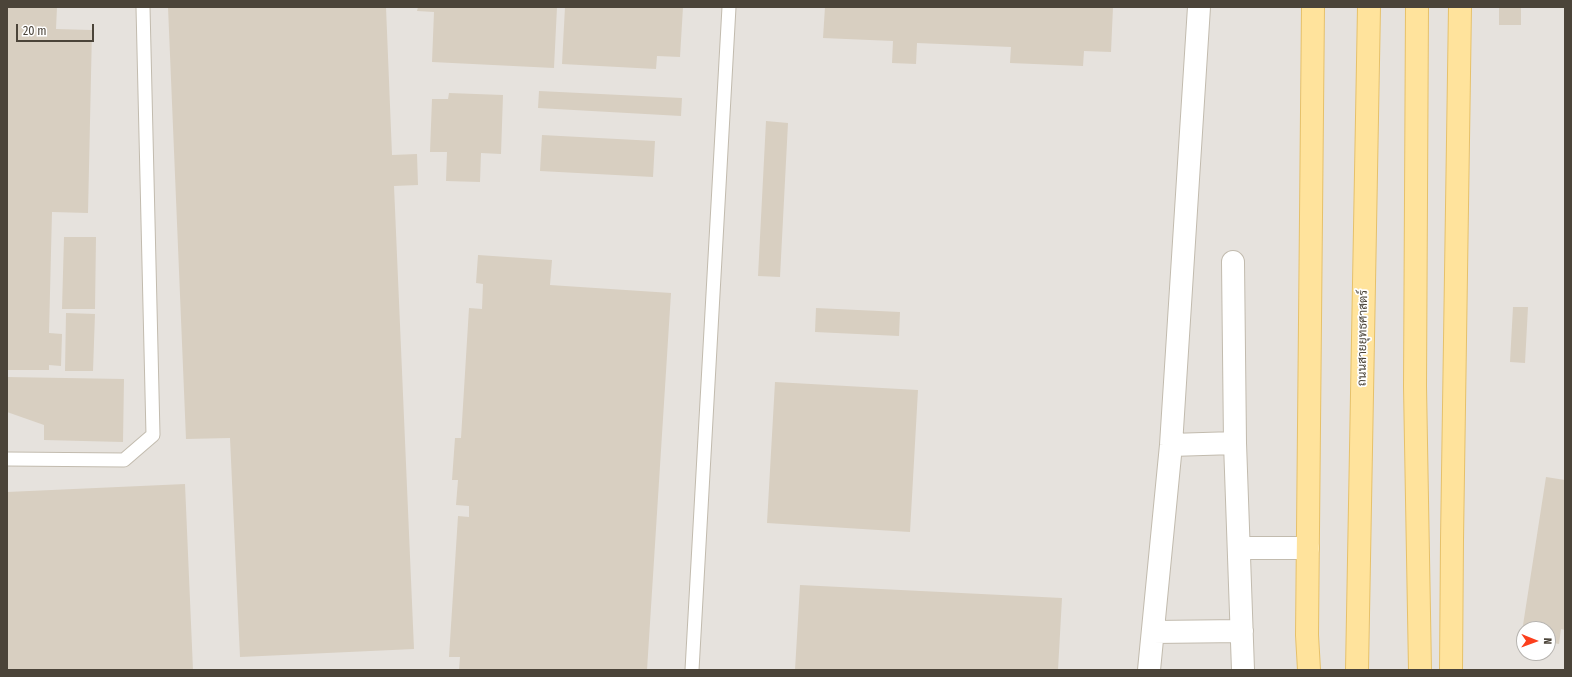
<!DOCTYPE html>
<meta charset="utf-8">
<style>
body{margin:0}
#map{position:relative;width:1572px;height:677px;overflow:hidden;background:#f6f3ec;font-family:"Fira Sans Condensed",sans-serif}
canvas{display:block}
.frame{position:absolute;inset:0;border:8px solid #4b4439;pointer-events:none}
.north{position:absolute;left:1516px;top:621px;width:40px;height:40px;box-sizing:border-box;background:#fff;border:1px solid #b7b4b0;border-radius:50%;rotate:91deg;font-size:11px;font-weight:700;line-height:16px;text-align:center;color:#4b4439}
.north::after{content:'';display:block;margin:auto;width:14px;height:18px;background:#fc3f1d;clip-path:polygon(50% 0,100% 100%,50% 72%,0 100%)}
.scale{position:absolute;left:16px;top:24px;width:78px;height:18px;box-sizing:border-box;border:2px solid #4b4439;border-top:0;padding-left:5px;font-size:12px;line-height:14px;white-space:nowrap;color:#4b4439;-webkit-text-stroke:3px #fff;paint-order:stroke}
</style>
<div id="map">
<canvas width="1572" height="677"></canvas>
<div class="frame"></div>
<div class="north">N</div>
<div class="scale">20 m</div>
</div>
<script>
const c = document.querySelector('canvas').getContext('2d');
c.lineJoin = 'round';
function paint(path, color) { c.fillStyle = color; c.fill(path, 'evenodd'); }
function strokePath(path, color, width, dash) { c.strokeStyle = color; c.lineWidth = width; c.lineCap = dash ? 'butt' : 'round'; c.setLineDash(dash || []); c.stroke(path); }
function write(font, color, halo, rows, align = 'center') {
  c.font = font + ' "Fira Sans Condensed",Sarabun,sans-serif'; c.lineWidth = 3.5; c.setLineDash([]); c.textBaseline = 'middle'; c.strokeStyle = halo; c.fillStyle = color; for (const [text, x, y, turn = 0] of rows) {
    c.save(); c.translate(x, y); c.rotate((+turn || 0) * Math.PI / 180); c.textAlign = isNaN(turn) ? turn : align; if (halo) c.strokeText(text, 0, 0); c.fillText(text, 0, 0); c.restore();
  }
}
const industrial = new Path2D(`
 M 7,7 L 1565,7 L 1565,670 L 7,670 ZM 1524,629 L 1548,629 L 1548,653 L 1524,653 Z`);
const building = new Path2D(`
 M 7,7 L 57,7 L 56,29 L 92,30 L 88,213 L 52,212 L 49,333 L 62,334 L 61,366 L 49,365 L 49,370 L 7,370 Z
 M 168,7 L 386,7 L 392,155 L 417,154 L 418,185 L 394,186 L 414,649 L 240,657 L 230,438 L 186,439 Z
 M 418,7 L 557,7 L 554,68 L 432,62 L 434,12 L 417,11 Z
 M 565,7 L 683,7 L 680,57 L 657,56 L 656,69 L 562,64 Z
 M 825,7 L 1113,7 L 1111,52 L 1084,51 L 1083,66 L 1010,63 L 1011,47 L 917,43 L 916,64 L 892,63 L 893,41 L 823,38 Z
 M 1499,7 L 1521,7 L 1521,25 L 1499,25 Z
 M 539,91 L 682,98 L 681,116 L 538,108 Z
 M 449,93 L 503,95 L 501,154 L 481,153 L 480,182 L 446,181 L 447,152 L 430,152 L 432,99 L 448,99 Z
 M 766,121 L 788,123 L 780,277 L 758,276 Z
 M 542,135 L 655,141 L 653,177 L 540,171 Z
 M 64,237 L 96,237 L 95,309 L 62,309 Z
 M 478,255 L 552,260 L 550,285 L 671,293 L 647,670 L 459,670 L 460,657 L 449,657 L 458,516 L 469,517 L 469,506 L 456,505 L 458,480 L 452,480 L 455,438 L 461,438 L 469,308 L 482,309 L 483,284 L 476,283 Z
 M 1513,307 L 1528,307 L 1525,363 L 1510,362 Z
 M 816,308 L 900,312 L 899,336 L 815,332 Z
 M 66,313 L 95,314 L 93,371 L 65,371 Z
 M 7,377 L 124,379 L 123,442 L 44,440 L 44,425 L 7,412 Z
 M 775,382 L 918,390 L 910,532 L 767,523 Z
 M 1546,477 L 1565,480 L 1565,630 L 1561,629 L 1559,644 L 1548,642 L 1548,629 L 1524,629 L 1524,638 L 1521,638 Z
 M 185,484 L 193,670 L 7,670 L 7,492 Z
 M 800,585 L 1062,598 L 1058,670 L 795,670 Z`);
const lane = new Path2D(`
 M 7,459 L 124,460 L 153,435 L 143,7
 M 692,670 L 729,7`);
const street = new Path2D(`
 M 1233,262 L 1235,443 L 1243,670
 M 1171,445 L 1235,443
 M 1239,548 L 1308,548
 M 1153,632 L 1242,631
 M 1149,670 L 1171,445 L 1199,7`);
const primary = new Path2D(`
 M 1417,7 L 1415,386 L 1420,670
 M 1309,670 L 1307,635 L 1313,7
 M 1357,670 L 1369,7
 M 1451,670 L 1452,540 L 1460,7`);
const streetNames = [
 ["ถนนสายยุทธศาสตร์",1363,338,-89]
];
paint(industrial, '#e6e2dd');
paint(building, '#d8cfc1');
strokePath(lane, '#c2bbae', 15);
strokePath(street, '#c2bbae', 24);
strokePath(primary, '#e6c16a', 24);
strokePath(lane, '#fff', 13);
strokePath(street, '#fff', 22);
strokePath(primary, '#ffe39c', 22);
write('12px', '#4b4439', '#fff', streetNames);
</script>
